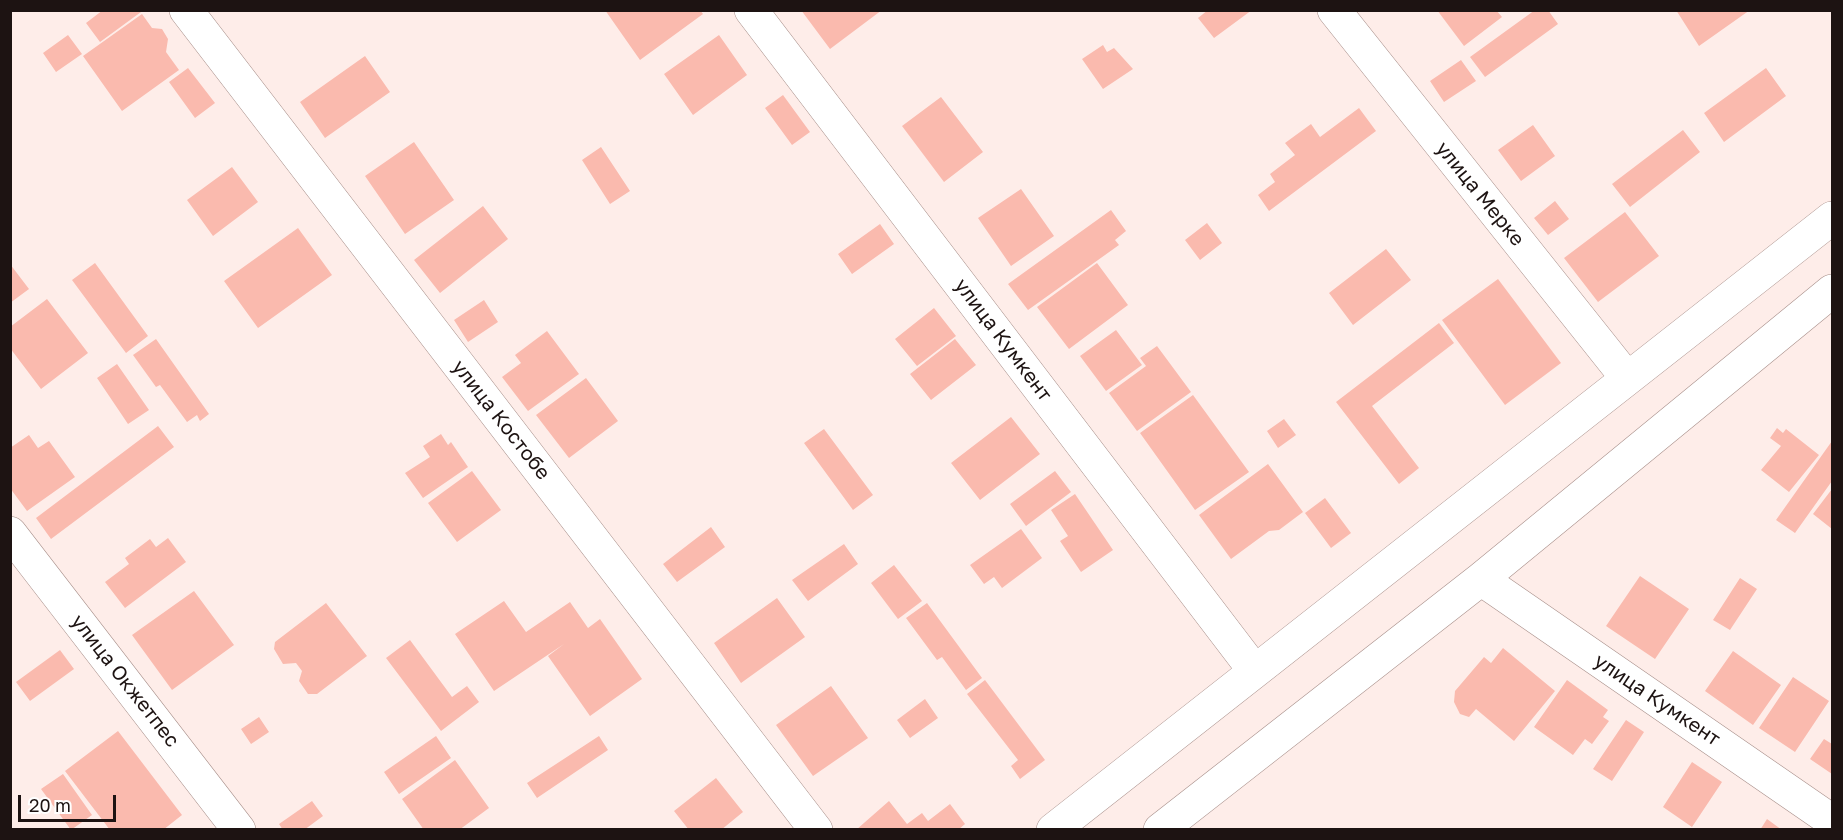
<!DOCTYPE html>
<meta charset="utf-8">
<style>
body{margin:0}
#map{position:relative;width:1843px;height:840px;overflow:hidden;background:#feede9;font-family:"Golos Text",sans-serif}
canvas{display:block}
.frame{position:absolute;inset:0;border:12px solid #1d1312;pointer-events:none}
.scale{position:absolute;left:18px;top:795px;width:98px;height:27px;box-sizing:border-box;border:3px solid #1d1312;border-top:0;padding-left:8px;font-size:18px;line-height:21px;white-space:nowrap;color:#1d1312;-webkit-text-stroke:4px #fff;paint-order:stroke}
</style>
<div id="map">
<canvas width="1843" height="840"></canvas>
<div class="frame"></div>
<div class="scale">20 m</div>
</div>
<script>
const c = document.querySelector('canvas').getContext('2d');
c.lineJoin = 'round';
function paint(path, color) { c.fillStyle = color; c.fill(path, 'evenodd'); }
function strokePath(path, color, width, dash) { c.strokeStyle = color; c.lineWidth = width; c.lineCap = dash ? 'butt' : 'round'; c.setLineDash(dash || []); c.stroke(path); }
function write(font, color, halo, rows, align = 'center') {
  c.font = font + ' "Golos Text",sans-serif'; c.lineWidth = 4.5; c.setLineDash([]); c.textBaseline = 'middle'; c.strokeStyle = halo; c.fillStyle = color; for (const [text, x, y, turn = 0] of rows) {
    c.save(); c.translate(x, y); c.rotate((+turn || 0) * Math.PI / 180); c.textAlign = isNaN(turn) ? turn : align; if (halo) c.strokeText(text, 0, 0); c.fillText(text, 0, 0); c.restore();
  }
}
const building = new Path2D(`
 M 103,10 L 140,10 L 141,12 L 100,42 L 86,23 Z
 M 605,10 L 700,10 L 703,14 L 640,60 Z
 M 801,10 L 882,10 L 830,49 Z
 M 1208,10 L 1252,10 L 1214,38 L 1198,18 Z
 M 1437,10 L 1496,10 L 1502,17 L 1464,46 Z
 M 1535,10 L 1548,10 L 1558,24 L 1485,77 L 1470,57 Z
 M 1676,10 L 1750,10 L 1699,46 Z
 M 142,14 L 152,28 L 162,29 L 168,39 L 166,52 L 179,70 L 122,111 L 83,56 Z
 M 68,35 L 82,54 L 56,72 L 43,53 Z
 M 719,35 L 747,75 L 693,115 L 664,74 Z
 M 1103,45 L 1107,52 L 1114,48 L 1133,69 L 1103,89 L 1082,59 Z
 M 365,56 L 390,92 L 325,138 L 300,102 Z
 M 1461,60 L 1476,81 L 1444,102 L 1430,81 Z
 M 188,68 L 215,103 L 195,118 L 169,82 Z
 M 1766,68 L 1786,96 L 1724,142 L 1704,113 Z
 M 783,95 L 810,132 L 792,145 L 765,108 Z
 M 941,97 L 983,152 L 944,182 L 902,126 Z
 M 1359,108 L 1376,131 L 1269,211 L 1258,195 L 1275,182 L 1270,174 L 1295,155 L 1285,143 L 1311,124 L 1320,137 Z
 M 1533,125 L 1555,156 L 1521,181 L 1498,150 Z
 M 1683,130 L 1700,152 L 1630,207 L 1612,184 Z
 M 414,142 L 454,200 L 405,234 L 365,176 Z
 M 601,147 L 630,191 L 610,204 L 582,160 Z
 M 232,167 L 258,202 L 213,236 L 187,200 Z
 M 1021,189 L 1054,236 L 1011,266 L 978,218 Z
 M 1555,201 L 1569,219 L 1548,235 L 1534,218 Z
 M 483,206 L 508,239 L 440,293 L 414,260 Z
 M 1111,210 L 1126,231 L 1115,240 L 1119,245 L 1028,310 L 1008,284 Z
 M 1625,212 L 1659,256 L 1598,302 L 1564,258 Z
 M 1207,223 L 1222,243 L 1200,260 L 1185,240 Z
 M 880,224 L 894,244 L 852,274 L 838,254 Z
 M 298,228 L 332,275 L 258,328 L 224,281 Z
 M 1386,249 L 1411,280 L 1353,325 L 1329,293 Z
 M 95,263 L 148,336 L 126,353 L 72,280 Z
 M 1097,263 L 1128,305 L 1069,349 L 1037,307 Z
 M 10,264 L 29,289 L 10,303 Z
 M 1498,279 L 1561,363 L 1505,405 L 1442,320 Z
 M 47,299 L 88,353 L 41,389 L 10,348 L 10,327 Z
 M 484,300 L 498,322 L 468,342 L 454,320 Z
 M 934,308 L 956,336 L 917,366 L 895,339 Z
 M 1439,323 L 1454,343 L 1372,406 L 1419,468 L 1399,484 L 1336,402 Z
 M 1116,330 L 1142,365 L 1106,391 L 1080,356 Z
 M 547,331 L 579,374 L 528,411 L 502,377 L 521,363 L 515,355 Z
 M 156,339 L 209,414 L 200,421 L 197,415 L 187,422 L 160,385 L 156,387 L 133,355 Z
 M 955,339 L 976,365 L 931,400 L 910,374 Z
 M 1157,346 L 1191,392 L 1137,431 L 1109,393 L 1146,366 L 1140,358 Z
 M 117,364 L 149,410 L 128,424 L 97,378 Z
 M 586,378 L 618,421 L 569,458 L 536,415 Z
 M 1193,395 L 1249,472 L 1195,510 L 1140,433 Z
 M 1011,417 L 1040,454 L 980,500 L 951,463 Z
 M 1284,419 L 1296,435 L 1278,448 L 1267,431 Z
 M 158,426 L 174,447 L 51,539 L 36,518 Z
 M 1777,428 L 1783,433 L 1786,429 L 1819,455 L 1789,492 L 1761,470 L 1781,446 L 1770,438 Z
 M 824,429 L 873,495 L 853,510 L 804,443 Z
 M 441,434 L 448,445 L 451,442 L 468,467 L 423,498 L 405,473 L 430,457 L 423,446 Z
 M 29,435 L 38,448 L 49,441 L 75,477 L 27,511 L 10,488 L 10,448 Z
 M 1832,441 L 1832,481 L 1795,533 L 1776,520 Z
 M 1268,464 L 1303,512 L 1279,530 L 1269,531 L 1231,559 L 1199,515 Z
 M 472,471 L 501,510 L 457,542 L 428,503 Z
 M 1055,471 L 1071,492 L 1026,526 L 1010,504 Z
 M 1832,489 L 1832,529 L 1813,514 Z
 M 1075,494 L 1113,550 L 1081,572 L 1060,541 L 1068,536 L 1051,510 Z
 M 1325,498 L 1351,533 L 1331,548 L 1305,513 Z
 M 711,527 L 725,547 L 677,582 L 663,564 Z
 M 1021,529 L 1042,558 L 1002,588 L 994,577 L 984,584 L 970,565 Z
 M 168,538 L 186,562 L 125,608 L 105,582 L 129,564 L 125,558 L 150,539 L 156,547 Z
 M 844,544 L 858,564 L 808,601 L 792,580 Z
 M 894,565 L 922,601 L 898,619 L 871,583 Z
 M 1640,576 L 1689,609 L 1655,659 L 1606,626 Z
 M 1740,578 L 1757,589 L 1730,630 L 1713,620 Z
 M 194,591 L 234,645 L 172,690 L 132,635 Z
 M 777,598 L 805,637 L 741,683 L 714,643 Z
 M 504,601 L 526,632 L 570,602 L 588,628 L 600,619 L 642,679 L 590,716 L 548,656 L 564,644 L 494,691 L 455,634 Z
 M 326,603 L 367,656 L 317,694 L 308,694 L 299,681 L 302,671 L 296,663 L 283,664 L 274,649 L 275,642 Z
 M 927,603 L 982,678 L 966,690 L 942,657 L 937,660 L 906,618 Z
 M 410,640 L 452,697 L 467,686 L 479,702 L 441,731 L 386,658 Z
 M 1503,648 L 1555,691 L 1514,741 L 1476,709 L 1469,717 L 1460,714 L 1454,702 L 1455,691 L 1484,657 L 1491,663 Z
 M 60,650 L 74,669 L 30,701 L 16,682 Z
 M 1733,651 L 1781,685 L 1753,725 L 1705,691 Z
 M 1793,677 L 1829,701 L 1795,752 L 1759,728 Z
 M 985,680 L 1045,760 L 1020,779 L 1011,766 L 1018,760 L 967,694 Z
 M 1567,680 L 1608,710 L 1603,717 L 1609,721 L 1592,744 L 1585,739 L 1573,755 L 1534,727 Z
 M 831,686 L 868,738 L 813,776 L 776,725 Z
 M 925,699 L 938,718 L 910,738 L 897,720 Z
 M 259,717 L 269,732 L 251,744 L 241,729 Z
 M 1626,720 L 1644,732 L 1612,781 L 1593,769 Z
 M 118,731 L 182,815 L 163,830 L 110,830 L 65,771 Z
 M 436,736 L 451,758 L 399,794 L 384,772 Z
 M 599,736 L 608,750 L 537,798 L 527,783 Z
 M 1824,739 L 1832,744 L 1832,774 L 1810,759 Z
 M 455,760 L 489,808 L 459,830 L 424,830 L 402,799 Z
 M 1692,762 L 1722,782 L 1692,827 L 1663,807 Z
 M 63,774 L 92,815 L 71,830 L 41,789 Z
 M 716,778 L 743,812 L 721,830 L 689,830 L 674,811 Z
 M 312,801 L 323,816 L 304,830 L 283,830 L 279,824 Z
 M 889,801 L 907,824 L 922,813 L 928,821 L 950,804 L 965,824 L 958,830 L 856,830 Z
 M 1767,819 L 1782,830 L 1760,830 Z`);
const minor = new Path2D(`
 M 186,10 L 816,830
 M 751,10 L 1254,670
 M 1334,10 L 1627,378
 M 10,533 L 239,830
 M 1481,579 L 1832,821
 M 1053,830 L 1832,218
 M 1160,830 L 1481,579 L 1832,291`);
const streetNames = [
 ["улица Мерке",1480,194,51],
 ["улица Кумкент",1003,340,53],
 ["улица Костобе",501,420,52],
 ["улица Окжетпес",125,681,52],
 ["улица Кумкент",1657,700,34]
];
paint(building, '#fabaae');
strokePath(minor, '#a78e89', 34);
strokePath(minor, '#fff', 33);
write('20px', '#1d1312', '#fff', streetNames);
</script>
